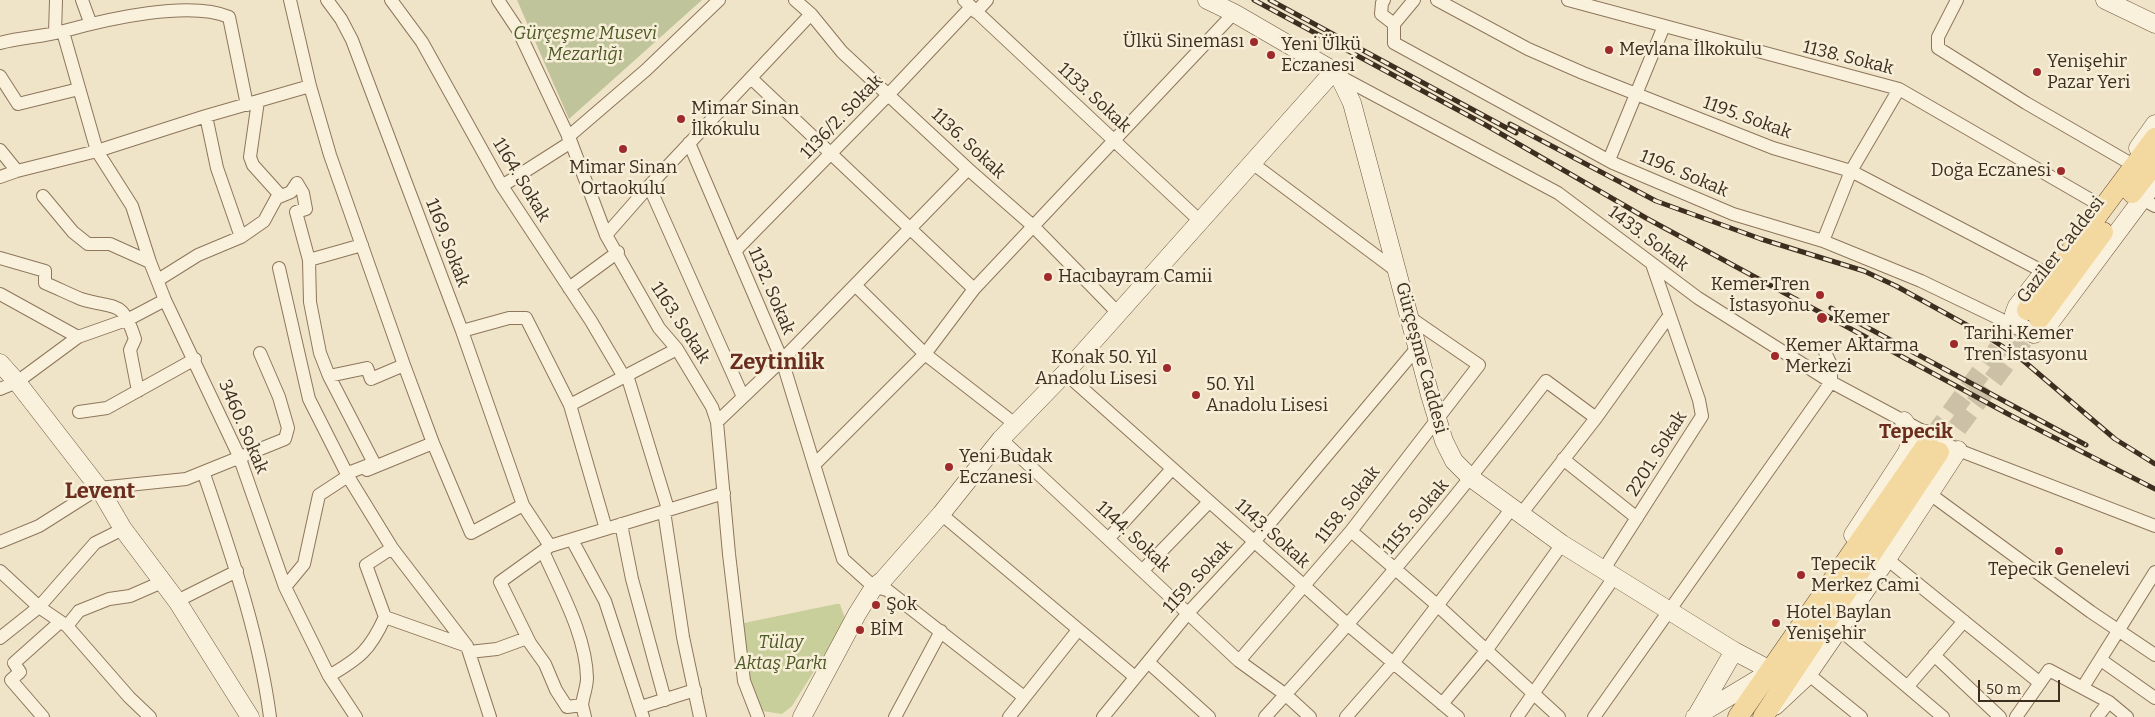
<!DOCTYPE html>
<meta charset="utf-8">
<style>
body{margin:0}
#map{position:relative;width:2155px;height:717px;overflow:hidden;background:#f0e4c8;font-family:Bitter,serif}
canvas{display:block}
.scale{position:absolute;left:1978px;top:680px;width:82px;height:22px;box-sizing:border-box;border:2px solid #3d2e20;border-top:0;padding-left:6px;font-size:15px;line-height:18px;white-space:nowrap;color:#3d2e20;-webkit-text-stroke:4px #f7eed8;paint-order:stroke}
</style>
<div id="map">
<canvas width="2155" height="717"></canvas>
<div class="scale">50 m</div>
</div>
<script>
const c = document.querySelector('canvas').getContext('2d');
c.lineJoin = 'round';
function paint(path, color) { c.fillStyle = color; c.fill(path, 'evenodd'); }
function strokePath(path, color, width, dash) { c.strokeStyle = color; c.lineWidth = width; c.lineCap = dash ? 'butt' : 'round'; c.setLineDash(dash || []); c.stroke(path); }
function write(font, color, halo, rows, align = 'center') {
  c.font = font + ' Bitter,serif'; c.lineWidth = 5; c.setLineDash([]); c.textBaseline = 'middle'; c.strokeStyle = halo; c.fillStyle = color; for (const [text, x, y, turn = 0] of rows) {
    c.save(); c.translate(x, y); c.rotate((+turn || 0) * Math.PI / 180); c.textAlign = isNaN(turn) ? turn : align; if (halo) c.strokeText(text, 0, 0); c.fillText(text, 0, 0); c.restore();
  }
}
const green = new Path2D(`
 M 836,604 L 840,604 L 846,621 L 792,706 L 782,714 L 756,710 L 739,624 Z`);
const cemetery = new Path2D(`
 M 517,0 L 702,0 L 569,119 Z`);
const primaryTunnel = new Path2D(`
 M 1933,437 L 2027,310
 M 1939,452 L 2039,319`);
const street = new Path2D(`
 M 82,0 L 90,22
 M 290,0 L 310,86 L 330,155 L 404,365 L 433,443 L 471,533 L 523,505
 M 327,0 L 341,19 L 352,40 L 462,331 L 523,505 L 550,546
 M 391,0 L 422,42 L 502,186 L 591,321 L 624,377
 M 498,0 L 518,30 L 571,142 L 606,235 L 659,328 L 677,349 L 712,407 L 717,422 L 729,554 L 744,681 L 758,717
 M 795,0 L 811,14 L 842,52 L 968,169 L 1033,226 L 1118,313
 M 964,0 L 1200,221
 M 1384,0 L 1382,3 L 1381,14 L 1394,24
 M 1437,0 L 1528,49 L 1583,73 L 1773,148 L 1851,171 L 2044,272
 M 1568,0 L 1899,89 L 2098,204
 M 1957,0 L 1938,37 L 1938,48 L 2026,103 L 2128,162
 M 976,12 L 987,0
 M 1394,24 L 1394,43 L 1613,163 L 1733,214 L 1823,241 L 1921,281 L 2023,330
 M 1394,24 L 1414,0
 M 63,32 L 97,151 L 132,206 L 150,262 L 165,300 L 239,456 L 285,587 L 329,676 L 356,717
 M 55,33 L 56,0
 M 0,43 C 21,37 43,37 64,31 C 107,19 190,0 229,17 L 247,105
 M 0,76 L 18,104 L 79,89
 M 1339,76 L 1558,193 L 1698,298 L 1831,382 L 1958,450 L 2155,526
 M 752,79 L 974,289
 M 206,116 L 217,168 L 241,237
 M 568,137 L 646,70 L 719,0
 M 689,143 L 782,360 L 843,559 L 874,587 L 887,590 L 1024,697
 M 0,150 L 17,171
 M 1609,160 L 1664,26
 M 1252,163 L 1398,272
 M 0,177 L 17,171 L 97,151 L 206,116 L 310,86
 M 502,186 L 571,142
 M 649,186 L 743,397
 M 43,196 L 73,232 L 88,244 L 110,244 L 150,262
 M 279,197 L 291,192 L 297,183 L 303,193 L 306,209 L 296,212 L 309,260 L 310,302 L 320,353 L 329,376 L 374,463 L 348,473
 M 2142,199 L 2155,206
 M 606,235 L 649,186 L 811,14
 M 1823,241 L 1851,171 L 1899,89
 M 735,251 L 888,95 L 971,7
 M 0,258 L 45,271 L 45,283 C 57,288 69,294 81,299 C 116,310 122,298 135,339 L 130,350 L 138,391
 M 309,260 L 362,245
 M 279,268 L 309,399 L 349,478 L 392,548 L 467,646 L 490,717
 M 158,280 L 198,255 L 241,237 L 264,221 L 276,199 L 280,195 L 253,165 L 250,157 L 258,101
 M 855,285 L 925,354 L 1015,424
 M 569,288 L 618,252
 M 0,294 L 78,337
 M 462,331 L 509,318 L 526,318 L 570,405 L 606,529
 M 1065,373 L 1347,624 L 1458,717
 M 627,375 L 668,509
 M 329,376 L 367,368 L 371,379 L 404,365
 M 0,389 L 17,382 L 78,337 L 129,319 L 165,300
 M 570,405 L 677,349
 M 79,412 L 107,408 L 195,359
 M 717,422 L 782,360 L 968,169
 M 1001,439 L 1239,661 L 1286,695 L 1310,717
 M 1563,459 L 1637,518
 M 814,465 L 925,354 L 974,289 L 1234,13
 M 367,470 L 433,443
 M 204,474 C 231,554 259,633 270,717
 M 1930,494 L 2091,612 L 2155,655
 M 664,511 L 683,637 L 700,717
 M 941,514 L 1135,677
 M 1521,514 L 1596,418 L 1669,316
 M 621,524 L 632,579 L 665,700
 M 1351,531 L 1437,605 L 1559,717
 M 1109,538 L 1172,469
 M 572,540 L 605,601 L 643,717
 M 0,542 L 39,526 L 99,488 L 186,479 L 285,439 L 288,428 L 279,397 L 260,353
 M 543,551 C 560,590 586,635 587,678 C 587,687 583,696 582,705
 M 1887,559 L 2040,683
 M 1604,569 L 1702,416 L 1699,400 L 1652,264
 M 1143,570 L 1209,502
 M 0,571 L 39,607 L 67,626 L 129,697 L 150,717
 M 285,587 L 304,564 L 319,495 L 348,476
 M 177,601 L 237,571
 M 385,617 L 366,565 L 392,548
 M 67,626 L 79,611 L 109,599 L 130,596 L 162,582
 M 1839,629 L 1943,717
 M 0,638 L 39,607 L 95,543 L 123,529
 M 469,652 L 497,649 L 527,638
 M 1934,655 L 2000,717
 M 2101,660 L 2155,698
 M 1239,661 L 1351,531 L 1479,365 L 1409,317
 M 1148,662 L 1209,717
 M 1808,674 L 1861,717
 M 329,676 C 360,658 370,650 385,617 L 467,646
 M 1908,686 L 1964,621
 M 2083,687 L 2155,572
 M 1442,704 L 1486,651 L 1562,544
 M 641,707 L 695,690
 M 43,717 L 11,680 L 20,672 L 14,663 L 60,622
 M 585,717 L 582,705 L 567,707 L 556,690 L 545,664 L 530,643 L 500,582 L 550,546 L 724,493
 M 895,717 L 941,631
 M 1009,717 L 1078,630
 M 1103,717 L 1188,613 L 1254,542 L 1417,348
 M 1265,717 C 1364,609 1457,497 1546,381 L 1596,418
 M 1346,717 L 1394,662 L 1512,508
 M 1517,717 L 1615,576
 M 1594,717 L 1831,382 L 1831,365 L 1825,352
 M 2016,717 L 2049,670 L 2109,702 L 2127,717
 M 2097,717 L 2109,702`);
const secondary = new Path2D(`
 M 1207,0 L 1234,13 L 1334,71 L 1339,76 L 1352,103 L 1430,395 L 1444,441 L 1454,461 L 1471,478 L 1562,544 L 1734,651
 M 2105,0 L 2155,24
 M 2138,148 L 2155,124
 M 2039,278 L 2017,306 L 2014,314 L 2019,326 L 2034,334 L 2046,328 L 2155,182
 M 0,363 L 17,382 L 99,488 L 123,529 L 177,601 L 250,717
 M 1904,421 C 1912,432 1914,436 1908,449
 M 1853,535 L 1917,437 L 1922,433 L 1931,435
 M 1775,706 L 1806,677 L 1887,559 L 1958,450
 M 1697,715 L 1734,651 L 1772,671
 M 802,717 L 857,614 L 874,587 L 883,580 L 941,514 L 1001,439 L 1065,373 L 1334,71
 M 1695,717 L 1770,672`);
const primary = new Path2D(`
 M 2132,193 L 2155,163
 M 2027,310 L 2155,138
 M 2039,319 L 2103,232
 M 1738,717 L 1928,443
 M 1763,717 L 1939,452`);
const rail = new Path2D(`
 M 1254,0 L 1484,124 L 1646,218 L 2008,414 L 2155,489
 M 1270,0 L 1516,133
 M 1510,124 L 1656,201 L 1761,239 L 1864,271 L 1896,286 L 1983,334 L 2019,357 L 2115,439 L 2155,464
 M 1831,308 L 2086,445`);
const markers = [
 [1254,42,5,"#9e2a2b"],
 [1609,50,5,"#9e2a2b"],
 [1271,55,5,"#9e2a2b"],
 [2037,72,5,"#9e2a2b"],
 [681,119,5,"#9e2a2b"],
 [623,149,5,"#9e2a2b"],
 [2061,171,5,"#9e2a2b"],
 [1048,277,5,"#9e2a2b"],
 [1820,295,5,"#9e2a2b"],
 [1822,318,6,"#9e2a2b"],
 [1954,344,5,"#9e2a2b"],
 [1775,356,5,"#9e2a2b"],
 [1167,368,5,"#9e2a2b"],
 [1196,395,5,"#9e2a2b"],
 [949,467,5,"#9e2a2b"],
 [2059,551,5,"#9e2a2b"],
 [1801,575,5,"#9e2a2b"],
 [876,605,5,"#9e2a2b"],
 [1776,623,5,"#9e2a2b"],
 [860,630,5,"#9e2a2b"]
];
const parkNames = [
 ["Gürçeşme Musevi",585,34],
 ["Mezarlığı",585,55],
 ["Tülay",781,643],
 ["Aktaş Parkı",781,664]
];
const poiNames = [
 ["Ülkü Sineması",1244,42,"right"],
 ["Yeni Ülkü",1281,45],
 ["Eczanesi",1281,66],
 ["Mevlana İlkokulu",1619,50],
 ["Yenişehir",2047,62],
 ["Pazar Yeri",2047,83],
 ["Mimar Sinan",691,109],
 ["İlkokulu",691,130],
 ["Mimar Sinan",623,168,"center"],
 ["Ortaokulu",623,189,"center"],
 ["Doğa Eczanesi",2051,171,"right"],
 ["Hacıbayram Camii",1058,277],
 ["Kemer Tren",1810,285,"right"],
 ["İstasyonu",1810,306,"right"],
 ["Kemer",1833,318],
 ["Tarihi Kemer",1964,334],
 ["Tren İstasyonu",1964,355],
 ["Kemer Aktarma",1785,346],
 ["Merkezi",1785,367],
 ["Konak 50. Yıl",1157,358,"right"],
 ["Anadolu Lisesi",1157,379,"right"],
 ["50. Yıl",1206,385],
 ["Anadolu Lisesi",1206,406],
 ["Yeni Budak",959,457],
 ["Eczanesi",959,478],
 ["Tepecik",1811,565],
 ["Merkez Cami",1811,586],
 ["Tepecik Genelevi",2059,570,"center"],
 ["Şok",886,605],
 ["Hotel Baylan",1786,613],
 ["Yenişehir",1786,634],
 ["BİM",870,630]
];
const streetNames = [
 ["1138. Sokak",1848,58,14],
 ["1133. Sokak",1094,98,43],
 ["1136/2. Sokak",842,117,-46],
 ["1195. Sokak",1747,118,20],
 ["1136. Sokak",968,144,43],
 ["1196. Sokak",1684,174,23],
 ["1164. Sokak",521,180,59],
 ["1433. Sokak",1648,239,37],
 ["1169. Sokak",447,243,69],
 ["Gaziler Caddesi",2061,250,-52],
 ["1132. Sokak",771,291,67],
 ["1163. Sokak",680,323,57],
 ["Gürçeşme Caddesi",1421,358,75],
 ["3460. Sokak",243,427,67],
 ["2201. Sokak",1657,454,-58],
 ["1158. Sokak",1348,505,-52],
 ["1155. Sokak",1416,517,-50],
 ["1143. Sokak",1272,534,42],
 ["1144. Sokak",1133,537,43],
 ["1159. Sokak",1198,577,-47]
];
const quarterNames = [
 ["Tepecik",1916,432]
];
const districtNames = [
 ["Zeytinlik",777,363],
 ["Levent",100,492]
];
paint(green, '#c9cf9b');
paint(cemetery, '#bfc49a');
strokePath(primaryTunnel, '#ccc0a6', 20, [20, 10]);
strokePath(street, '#8d765c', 14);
strokePath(secondary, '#6f573f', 19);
strokePath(primary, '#5b4430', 21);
strokePath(street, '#faf1dc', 12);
strokePath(secondary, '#faf1dc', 18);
strokePath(primary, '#f3d9a0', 20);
strokePath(rail, '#3d2e20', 5);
strokePath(rail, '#f7eed8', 3, [9]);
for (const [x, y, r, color] of markers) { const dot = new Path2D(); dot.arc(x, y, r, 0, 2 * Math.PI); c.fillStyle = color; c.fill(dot); strokePath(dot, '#f7eed8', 2); }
write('italic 18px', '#4d5a26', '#f7eed8', parkNames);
write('18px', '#3d2e20', '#f7eed8', poiNames, 'left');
write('18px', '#3d2e20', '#f7eed8', streetNames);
write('bold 20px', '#6b2e1e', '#f7eed8', quarterNames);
write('bold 22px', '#6b2e1e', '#f7eed8', districtNames);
</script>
